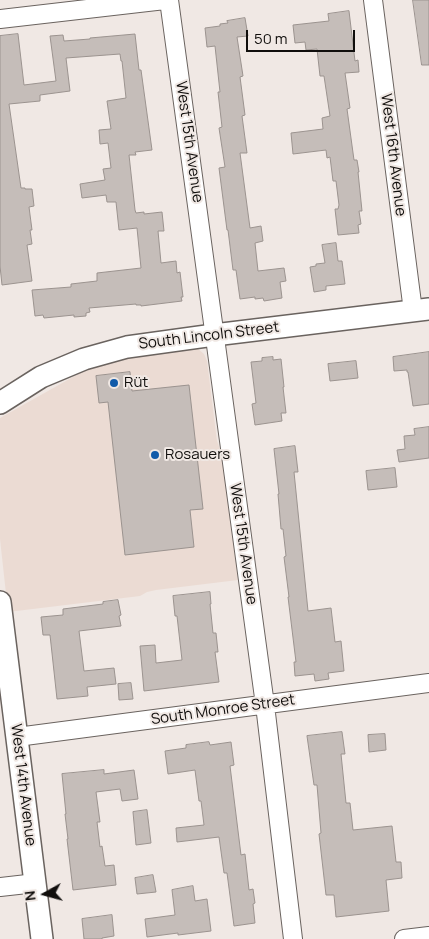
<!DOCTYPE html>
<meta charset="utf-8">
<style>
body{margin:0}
#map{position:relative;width:429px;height:939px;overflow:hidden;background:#f0e8e4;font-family:Manrope,sans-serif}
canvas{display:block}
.north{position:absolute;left:20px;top:869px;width:50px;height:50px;-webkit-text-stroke:4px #f0e8e4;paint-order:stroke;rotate:263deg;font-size:14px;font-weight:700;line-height:20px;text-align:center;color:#100e0c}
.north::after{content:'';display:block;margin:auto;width:18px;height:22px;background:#100e0c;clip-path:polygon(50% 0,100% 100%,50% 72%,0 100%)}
.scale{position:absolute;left:246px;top:30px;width:109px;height:22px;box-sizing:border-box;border:2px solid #100e0c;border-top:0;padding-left:6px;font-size:15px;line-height:18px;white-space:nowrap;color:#100e0c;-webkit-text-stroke:4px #f0e8e4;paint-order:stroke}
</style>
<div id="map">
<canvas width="429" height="939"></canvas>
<div class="north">N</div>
<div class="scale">50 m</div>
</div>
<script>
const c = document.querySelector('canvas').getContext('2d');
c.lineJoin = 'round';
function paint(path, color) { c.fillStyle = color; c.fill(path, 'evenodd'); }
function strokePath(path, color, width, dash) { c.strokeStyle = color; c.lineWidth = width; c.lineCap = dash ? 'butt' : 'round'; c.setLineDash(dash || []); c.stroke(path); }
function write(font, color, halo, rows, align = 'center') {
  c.font = font + ' Manrope,sans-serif'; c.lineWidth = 4; c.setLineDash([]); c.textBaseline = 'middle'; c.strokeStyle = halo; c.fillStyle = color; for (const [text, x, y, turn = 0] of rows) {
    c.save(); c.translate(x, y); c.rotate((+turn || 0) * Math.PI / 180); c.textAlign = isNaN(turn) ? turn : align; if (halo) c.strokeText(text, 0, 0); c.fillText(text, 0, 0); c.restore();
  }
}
const built = new Path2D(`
 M 197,348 L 204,354 L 207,361 L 217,441 L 222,455 L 238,580 L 156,590 L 147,592 L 140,596 L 8,612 L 0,539 L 0,418 L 96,364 L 110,359 Z`);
const building = new Path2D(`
 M 413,0 L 429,0 L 429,65 L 422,65 Z
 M 349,11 L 355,61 L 358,60 L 359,72 L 345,73 L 350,108 L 347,109 L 354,160 L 357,160 L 359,172 L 358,172 L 362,211 L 359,211 L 361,224 L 358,225 L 359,233 L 338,235 L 335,209 L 338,209 L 339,205 L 336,181 L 333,181 L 330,157 L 327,158 L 326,150 L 293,154 L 291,133 L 323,129 L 322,118 L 330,116 L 324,76 L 320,76 L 317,49 L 306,50 L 305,42 L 295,43 L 293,25 L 329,21 L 328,14 Z
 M 245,18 L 248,36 L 237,37 L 243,76 L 240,77 L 245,115 L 242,116 L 247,153 L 240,153 L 250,228 L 261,226 L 263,241 L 255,243 L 258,271 L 284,268 L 286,281 L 280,282 L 282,298 L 264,301 L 263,298 L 255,299 L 255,297 L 240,299 L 236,270 L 233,270 L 228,230 L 227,230 L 219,168 L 225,167 L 219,128 L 222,127 L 218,92 L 220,92 L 215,46 L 207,47 L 205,28 L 220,26 L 220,24 L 228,23 L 227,21 Z
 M 18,34 L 24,85 L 56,81 L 50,36 L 63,35 L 64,41 L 90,39 L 90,38 L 135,34 L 139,70 L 141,70 L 152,150 L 135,152 L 136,155 L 129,155 L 135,210 L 136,213 L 144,212 L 144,214 L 162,212 L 164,231 L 158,231 L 161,263 L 176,261 L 177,273 L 180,272 L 183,297 L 181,297 L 182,301 L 141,306 L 141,305 L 136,305 L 136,304 L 89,308 L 90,312 L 86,313 L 86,316 L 74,317 L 74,315 L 44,318 L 43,315 L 35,316 L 32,290 L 71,287 L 71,284 L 97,281 L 97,273 L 141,268 L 137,228 L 119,230 L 116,202 L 107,202 L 106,195 L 82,198 L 80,184 L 105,180 L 103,169 L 111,168 L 108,143 L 100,144 L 99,130 L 111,129 L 107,101 L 126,98 L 122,61 L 121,61 L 120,54 L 66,58 L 70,91 L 40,95 L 40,101 L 9,104 L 21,188 L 25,188 L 25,189 L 32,189 L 34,206 L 29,207 L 32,230 L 30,230 L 32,244 L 27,245 L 32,281 L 2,285 L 0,266 L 0,36 Z
 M 336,243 L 338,261 L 342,261 L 345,284 L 326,286 L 326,290 L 314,292 L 310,267 L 316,266 L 316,264 L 325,263 L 322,245 Z
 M 429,352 L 429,404 L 413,406 L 408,372 L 407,372 L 407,370 L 394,371 L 393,357 Z
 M 273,357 L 273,360 L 281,359 L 284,387 L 283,387 L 286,413 L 281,413 L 282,421 L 255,425 L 252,404 L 256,403 L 251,362 L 262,361 L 262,358 Z
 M 356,361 L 358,378 L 330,381 L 328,364 Z
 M 130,372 L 132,391 L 189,385 L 203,509 L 190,510 L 194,547 L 125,555 L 108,402 L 99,403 L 96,376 Z
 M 429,427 L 429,458 L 399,462 L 397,450 L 405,449 L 404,436 L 415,435 L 414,429 Z
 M 295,446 L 298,472 L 294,472 L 308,611 L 331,608 L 335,642 L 341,641 L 344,671 L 328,673 L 329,679 L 315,681 L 314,674 L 295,676 L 294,662 L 296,662 L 288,597 L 289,597 L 284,557 L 286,556 L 283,529 L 281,529 L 278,494 L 279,494 L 274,449 Z
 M 395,468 L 397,487 L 368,490 L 366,471 Z
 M 210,592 L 211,604 L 210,604 L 213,633 L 216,633 L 218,652 L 215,652 L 219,682 L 144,691 L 140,646 L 155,645 L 156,663 L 182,660 L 177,616 L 175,616 L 173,596 Z
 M 118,600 L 121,615 L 119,616 L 121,626 L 79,631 L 84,671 L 114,668 L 116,684 L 87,687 L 88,696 L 57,699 L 50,635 L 43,635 L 41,617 L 63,615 L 63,609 L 103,604 L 103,602 Z
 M 131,683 L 133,699 L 119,700 L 118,684 Z
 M 342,732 L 345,754 L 341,754 L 346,803 L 350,803 L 353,830 L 392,826 L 396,862 L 401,862 L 402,878 L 386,880 L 389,911 L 336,917 L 334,895 L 326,895 L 319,834 L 321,833 L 317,785 L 314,785 L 307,736 Z
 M 385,734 L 386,750 L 369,752 L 368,735 Z
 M 209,742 L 210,745 L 231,742 L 234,765 L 230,766 L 241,855 L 245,854 L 249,890 L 253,889 L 255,903 L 253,904 L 255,923 L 234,926 L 227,873 L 224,873 L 219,837 L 177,842 L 176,828 L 204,825 L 201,801 L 199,801 L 195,770 L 168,774 L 165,751 L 186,748 L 186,745 Z
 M 104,770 L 104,774 L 134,770 L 138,799 L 122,801 L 120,789 L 96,792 L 100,822 L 97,822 L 100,847 L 102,846 L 105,866 L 114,865 L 116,885 L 73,890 L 67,839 L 68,839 L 65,814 L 66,814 L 62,774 Z
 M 147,810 L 151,843 L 136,845 L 133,812 Z
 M 153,875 L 156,892 L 137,894 L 135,878 Z
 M 193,886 L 195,901 L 207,899 L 211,931 L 178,935 L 178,933 L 147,937 L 145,919 L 175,915 L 172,890 Z
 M 112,915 L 114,936 L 102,938 L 102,939 L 84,939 L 82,919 Z`);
const minor = new Path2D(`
 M 169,0 L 265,705 L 293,939
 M 373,0 L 413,311
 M 0,19 L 165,0
 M 17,737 L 429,683
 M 0,887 L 36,883
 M 404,939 L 429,936`);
const tertiary = new Path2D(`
 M 0,403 L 41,377 L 84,359 L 127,347 L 214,335 L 429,309
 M 0,602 L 42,939`);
const markers = [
 [114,383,5,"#105aa9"],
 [155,455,5,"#105aa9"]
];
const streetNames = [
 ["West 15th Avenue",189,142,82],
 ["West 16th Avenue",393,155,83],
 ["South Lincoln Street",209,336,-7],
 ["West 15th Avenue",243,544,82],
 ["South Monroe Street",223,710,-8],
 ["West 14th Avenue",23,785,83]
];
const poiNames = [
 ["Rüt",124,383],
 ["Rosauers",165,455]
];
paint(built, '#ebdbd3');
paint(building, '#c5bdb9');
strokePath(building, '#9b938f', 1);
strokePath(minor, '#6a635f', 20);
strokePath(tertiary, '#6a635f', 24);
strokePath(minor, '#fff', 18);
strokePath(tertiary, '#fff', 21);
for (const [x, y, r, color] of markers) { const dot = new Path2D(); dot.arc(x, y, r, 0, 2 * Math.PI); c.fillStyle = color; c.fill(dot); strokePath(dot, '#f0e8e4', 2); }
write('15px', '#100e0c', '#f0e8e4', streetNames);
write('15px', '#100e0c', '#f0e8e4', poiNames, 'left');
</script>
